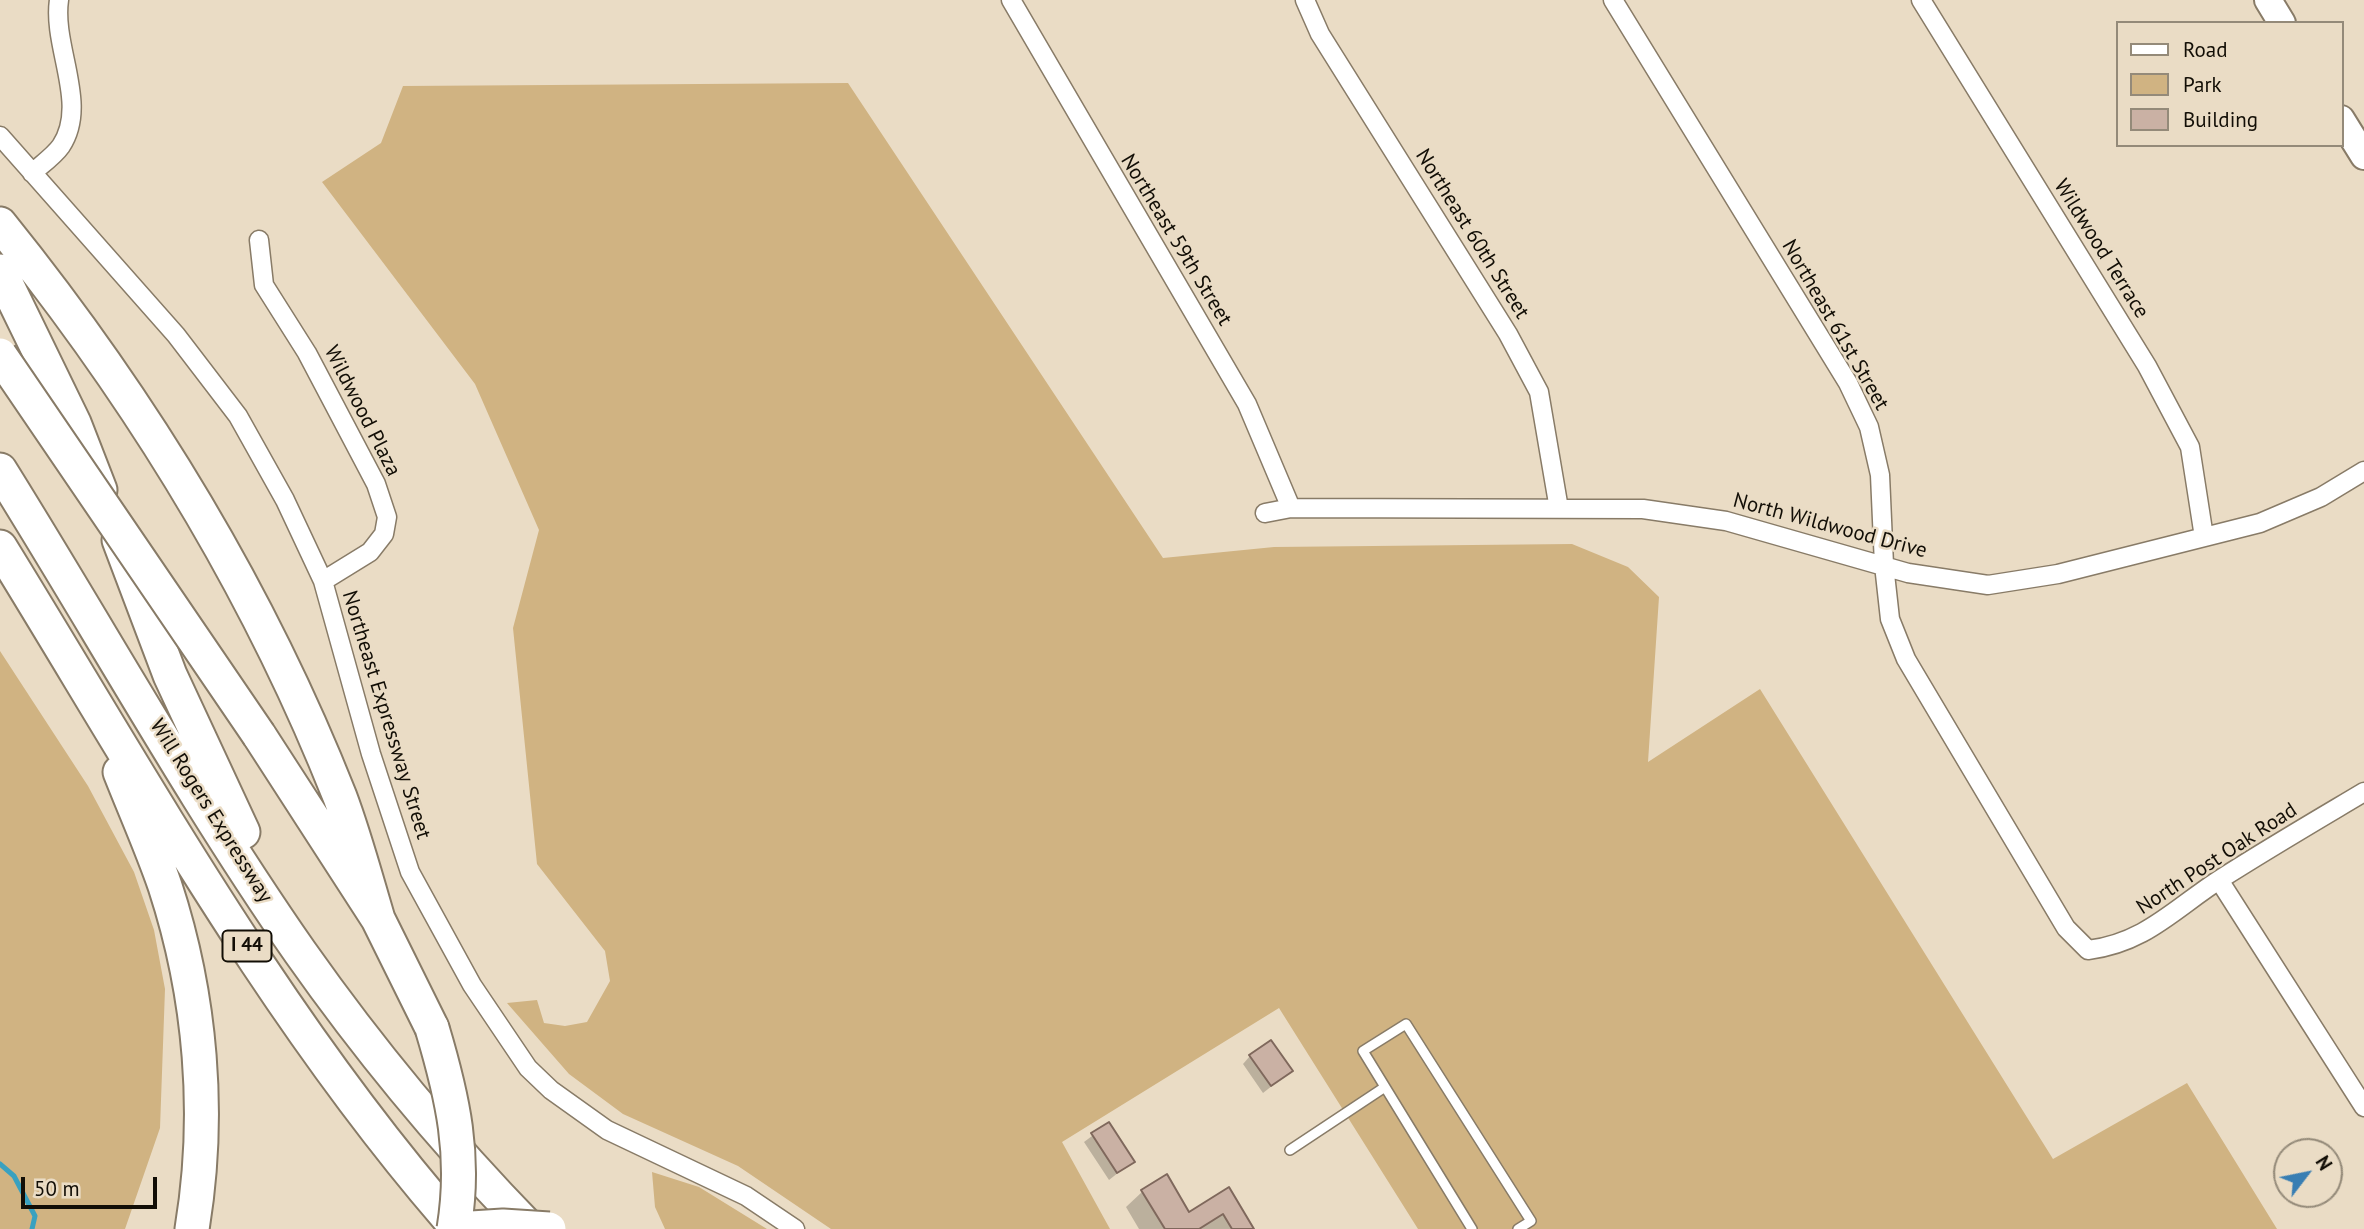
<!DOCTYPE html>
<style>
body{margin:0}
#map{position:relative;width:2364px;height:1229px;overflow:hidden;background:#eadcc5;font-family:"PT Sans",sans-serif}
canvas{display:block}
.legend{position:absolute;left:2116px;top:21px;width:228px;height:126px;box-sizing:border-box;background:#eadcc5;border:2px solid #948a79;margin:0;padding:9px 12px;list-style:none;font-size:21px;color:#120e06}
.legend li{display:flex;align-items:center;gap:14px;height:35px}
.legend b{width:35px;border:2px solid #948a79}
.north{position:absolute;left:2273px;top:1138px;width:70px;height:70px;box-sizing:border-box;background:#eadcc5;border:2px solid #948a79;border-radius:50%;rotate:58deg;font-size:19px;font-weight:700;line-height:28px;text-align:center;color:#120e06}
.north::after{content:'';display:block;margin:auto;width:24px;height:32px;background:#387eb3;clip-path:polygon(50% 0,100% 100%,50% 72%,0 100%)}
.scale{position:absolute;left:21px;top:1177px;width:136px;height:32px;box-sizing:border-box;border:4px solid #120e06;border-top:0;padding-left:9px;font-size:21px;line-height:24px;white-space:nowrap;color:#120e06;-webkit-text-stroke:5px #eadcc5;paint-order:stroke}
</style>
<div id="map">
<canvas width="2364" height="1229"></canvas>
<ul class="legend">
<li><b style="height:9px;background:#fff"></b>Road</li>
<li><b style="height:19px;background:#d0b382"></b>Park</li>
<li><b style="height:19px;background:#cab1a4"></b>Building</li>
</ul>
<div class="north">N</div>
<div class="scale">50 m</div>
</div>
<script>
const c = document.querySelector('canvas').getContext('2d');
c.lineJoin = 'round';
function paint(path, color) { c.fillStyle = color; c.fill(path, 'evenodd'); }
function strokePath(path, color, width, dash) { c.strokeStyle = color; c.lineWidth = width; c.lineCap = dash ? 'butt' : 'round'; c.setLineDash(dash || []); c.stroke(path); }
function write(font, color, halo, rows, align = 'center') {
  c.font = font + ' "PT Sans",sans-serif'; c.lineWidth = 5; c.setLineDash([]); c.textBaseline = 'middle'; c.strokeStyle = halo; c.fillStyle = color; for (const [text, x, y, turn = 0] of rows) {
    c.save(); c.translate(x, y); c.rotate((+turn || 0) * Math.PI / 180); c.textAlign = isNaN(turn) ? turn : align; if (halo) c.strokeText(text, 0, 0); c.fillText(text, 0, 0); c.restore();
  }
}
const green = new Path2D(`
 M 848,83 L 1163,558 L 1274,547 L 1572,544 L 1628,567 L 1659,597 L 1648,762 L 1760,689 L 2053,1159 L 2187,1083 L 2277,1229 L 1418,1229 L 1279,1008 L 1062,1142 L 1110,1229 L 831,1229 L 738,1166 L 623,1114 L 569,1074 L 507,1003 L 537,1000 L 544,1023 L 565,1026 L 587,1022 L 610,981 L 605,951 L 537,864 L 513,628 L 539,530 L 475,384 L 322,182 L 381,143 L 403,86 Z
 M 0,651 L 88,786 L 134,872 L 154,930 L 165,989 L 160,1128 L 125,1229 L 0,1229 Z
 M 652,1172 L 699,1187 L 767,1229 L 665,1229 L 655,1207 Z`);
const shadow = new Path2D(`
 M 1250,1056 L 1291,1071 L 1263,1093 L 1243,1064 Z
 M 1108,1124 L 1133,1161 L 1109,1180 L 1084,1142 Z
 M 1166,1177 L 1189,1214 L 1228,1190 L 1252,1229 L 1139,1229 L 1126,1207 L 1142,1192 Z`);
const stream = new Path2D(`
 M 0,1164 L 14,1176 L 35,1216 L 32,1229`);
const building = new Path2D(`
 M 1271,1040 L 1293,1071 L 1271,1086 L 1249,1055 Z
 M 1109,1122 L 1135,1162 L 1117,1173 L 1091,1133 Z
 M 1167,1174 L 1189,1212 L 1229,1187 L 1254,1229 L 1232,1229 L 1223,1214 L 1199,1229 L 1165,1229 L 1141,1190 Z`);
const service = new Path2D(`
 M 1290,1150 L 1385,1087
 M 1472,1229 L 1363,1051 L 1406,1024 L 1531,1221 L 1518,1229`);
const minor = new Path2D(`
 M 1011,0 L 1247,404 L 1291,508
 M 1305,0 L 1320,34 L 1508,334 L 1539,392 L 1559,509
 M 1613,0 L 1848,383 L 1869,427 L 1880,475 L 1884,565 L 1890,619 L 1906,659 L 2066,928 L 2088,950 C 2146,943 2176,907 2222,878 C 2269,848 2317,820 2364,792
 M 1921,0 L 2147,366 L 2190,447 L 2204,537
 M 0,136 L 176,335 L 238,416 L 285,500 L 323,581 L 371,754 L 410,872 L 472,985 L 528,1068 L 551,1090 L 607,1130 L 746,1196 L 795,1229
 M 32,173 C 41,165 54,156 61,146 C 89,104 52,47 59,0
 M 259,240 L 264,285 L 307,353 L 376,484 L 387,517 L 384,534 L 370,552 L 323,581
 M 1265,513 L 1291,508 L 1643,509 L 1726,521 L 1908,573 L 1988,585 L 2058,574 L 2260,523 L 2321,497 L 2364,471
 M 2219,880 L 2364,1107`);
const secondary = new Path2D(`
 M 2268,0 L 2282,23
 M 2341,119 L 2364,156`);
const motorway = new Path2D(`
 M 0,224 C 142,400 257,587 340,797 C 355,837 366,879 378,919
 M 0,271 L 74,423 L 100,490
 M 0,470 C 100,630 192,797 300,952 C 369,1050 446,1143 530,1229
 M 119,540 L 170,675 L 243,832
 M 0,547 C 143,779 277,1023 458,1229
 M 259,735 L 378,919 L 432,1028
 M 120,772 C 135,810 152,848 165,886 C 201,996 211,1115 192,1229`);
const motorwayBridge = new Path2D(`
 M 0,355 L 259,735
 M 432,1028 C 453,1098 466,1156 454,1229
 M 456,1229 L 503,1226 L 549,1229`);
const shields = [
 [247,946,49]
];
const shieldNames = [
 ["I 44",247,946]
];
const streetNames = [
 ["Northeast 60th Street",1472,234,58],
 ["Northeast 59th Street",1176,240,59],
 ["Wildwood Terrace",2101,249,58],
 ["Northeast 61st Street",1835,325,60],
 ["Wildwood Plaza",362,411,63],
 ["North Wildwood Drive",1830,526,15],
 ["Northeast Expressway Street",386,715,73],
 ["Will Rogers Expressway",211,811,58],
 ["North Post Oak Road",2217,859,-33]
];
paint(green, '#d0b382');
paint(shadow, '#0003');
strokePath(stream, '#39a1c0', 5);
paint(building, '#cab1a4');
strokePath(building, '#7f685c', 2);
strokePath(service, '#887b67', 12);
strokePath(minor, '#887b67', 21);
strokePath(secondary, '#887b67', 30);
strokePath(motorway, '#887b67', 37);
strokePath(service, '#fff', 9);
strokePath(minor, '#fff', 18);
strokePath(secondary, '#fff', 26);
strokePath(motorway, '#fff', 33);
strokePath(motorwayBridge, '#887b67', 37, []);
strokePath(motorwayBridge, '#fff', 33);
for (const [x, y, w] of shields) { const box = new Path2D(); box.roundRect(x - w / 2, y - 15.5, w, 31, 5); c.fillStyle = '#eadcc5'; c.fill(box); strokePath(box, '#120e06', 2); }
write('bold 19px', '#120e06', null, shieldNames);
write('21px', '#120e06', '#eadcc5', streetNames);
</script>
